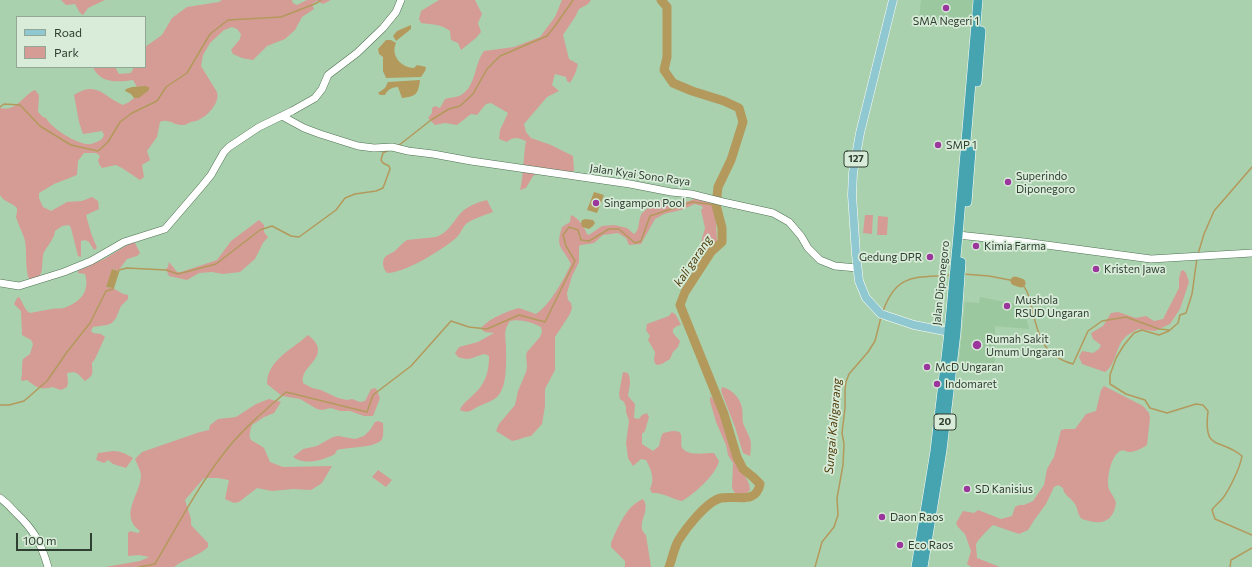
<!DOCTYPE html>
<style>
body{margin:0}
#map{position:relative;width:1252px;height:567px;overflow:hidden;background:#aad1ad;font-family:Commissioner,sans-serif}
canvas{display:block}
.legend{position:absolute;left:16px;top:16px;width:130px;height:52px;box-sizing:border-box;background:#d8ecd9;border:1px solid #94a796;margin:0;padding:5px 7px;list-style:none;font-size:12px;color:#2f3f31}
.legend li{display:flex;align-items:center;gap:8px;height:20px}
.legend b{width:20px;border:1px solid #94a796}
.scale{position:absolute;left:16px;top:533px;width:76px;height:18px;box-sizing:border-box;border:2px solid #2f3f31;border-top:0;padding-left:5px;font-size:12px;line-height:14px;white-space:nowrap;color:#2f3f31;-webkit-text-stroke:3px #d8ecd9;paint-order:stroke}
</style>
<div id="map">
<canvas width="1252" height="567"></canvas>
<ul class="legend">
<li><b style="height:5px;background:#8fc8d0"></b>Road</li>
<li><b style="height:11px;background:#d49c95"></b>Park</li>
</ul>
<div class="scale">100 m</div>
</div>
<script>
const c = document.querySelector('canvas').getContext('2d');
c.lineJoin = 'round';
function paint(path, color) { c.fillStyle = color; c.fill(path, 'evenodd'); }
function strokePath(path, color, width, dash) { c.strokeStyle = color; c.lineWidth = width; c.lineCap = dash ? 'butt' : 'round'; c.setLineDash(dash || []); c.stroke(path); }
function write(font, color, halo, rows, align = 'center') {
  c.font = font + ' Commissioner,sans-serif'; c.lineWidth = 3.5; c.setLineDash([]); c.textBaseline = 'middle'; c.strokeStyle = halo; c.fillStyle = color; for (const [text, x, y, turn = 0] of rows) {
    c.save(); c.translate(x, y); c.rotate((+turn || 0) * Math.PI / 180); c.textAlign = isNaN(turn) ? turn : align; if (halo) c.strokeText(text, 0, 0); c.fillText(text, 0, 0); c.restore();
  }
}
const built = new Path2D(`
 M 921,0 L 974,0 L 972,25 L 951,23 L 951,19 L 919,17 Z
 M 980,297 L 1020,305 L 1025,313 L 1029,329 L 995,326 L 995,361 L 991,367 L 987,369 L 958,370 L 965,302 L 979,303 Z`);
const green = new Path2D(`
 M 61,0 L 105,0 L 88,8 L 83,15 L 80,13 L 75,4 L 66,5 Z
 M 222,0 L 292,0 L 293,3 L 297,5 L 307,0 L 331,0 L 323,4 L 317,1 L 312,4 L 314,9 L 302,17 L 295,30 L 285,39 L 267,46 L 253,60 L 242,58 L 233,54 L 231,50 L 240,39 L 241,34 L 237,29 L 232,27 L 224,30 L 210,43 L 203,55 L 201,66 L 217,92 C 220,102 209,115 200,119 C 198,121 194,121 191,122 C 188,123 186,125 183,125 C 174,126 169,118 160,122 L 157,137 L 147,151 L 150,160 L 142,165 L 144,177 L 140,180 L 122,168 L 116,165 L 102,168 L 99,164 L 98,160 L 100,156 L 96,153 L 84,153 L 78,161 L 77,175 L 54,184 L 39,193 L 39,198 L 43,207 L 51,211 L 67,202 L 82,201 L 92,197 L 98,201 L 99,209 L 86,215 L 91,233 L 97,248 L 94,250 L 89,242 L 85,240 L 81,241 L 81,257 L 78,256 L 71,228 L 69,225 L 62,226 L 55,231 C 54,239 48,245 44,252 C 40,262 47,281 29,279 C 25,270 27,252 25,241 C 23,233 18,224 16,217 L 17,212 L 17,208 C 10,201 5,203 0,195 L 0,108 C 17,112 24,94 35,90 L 39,95 L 38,112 L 43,117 L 46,118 C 51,128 79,146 91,144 C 95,143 99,141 102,139 L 104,135 L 102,131 L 83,134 L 79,122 L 74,95 C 98,80 103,97 123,105 L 129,102 L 134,98 L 136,98 L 145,86 L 137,87 L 133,80 C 118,82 100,84 93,67 L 115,67 L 119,74 L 131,73 L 134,67 L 145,67 L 145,47 L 162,35 L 172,18 L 187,7 L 219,2 Z
 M 439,0 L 475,0 L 482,14 L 478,23 L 481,32 L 476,38 L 461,50 L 458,43 L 451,40 L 450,31 C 440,23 431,25 421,23 L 419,19 L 421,11 Z
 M 562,0 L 591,0 L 588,4 L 579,9 L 575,17 L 563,35 L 569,59 L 578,64 L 575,74 L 570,83 L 567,81 L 566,77 L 555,74 L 552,85 L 559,91 L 547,97 L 524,124 L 526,132 L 531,138 L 551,145 L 573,156 L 574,171 L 570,172 L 542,170 L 533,176 L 526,188 L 520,190 C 524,174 523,158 526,141 C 517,138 514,136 507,142 L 499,139 L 500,130 L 508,113 L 491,103 L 486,104 L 477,115 L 471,114 L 457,125 L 445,123 L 435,125 L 428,118 L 432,113 L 432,108 L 435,106 L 440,108 L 445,99 C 450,97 456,98 461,95 C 476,87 474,64 484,51 L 514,47 L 540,37 L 555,17 Z
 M 697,197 L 711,201 L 715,209 L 717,240 L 716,243 L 703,254 L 701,242 L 705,228 L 701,210 L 703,208 L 702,206 L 695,204 L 681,210 L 664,214 L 655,219 L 641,244 L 629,245 L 626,238 L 618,233 L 603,235 L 594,243 L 588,244 L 581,245 L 579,246 L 579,262 L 572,276 L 567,293 L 568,300 L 571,303 L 572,308 L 570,314 L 555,337 L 555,370 L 545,389 L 545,406 L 542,424 L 531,436 C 524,437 519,440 512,441 L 496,431 L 499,424 L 515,405 L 518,391 L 526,372 L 527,367 L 526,356 L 527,352 L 540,337 L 542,332 L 541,327 C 531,322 520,319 510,321 C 504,329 505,335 506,345 C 506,358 508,385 498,396 C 493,401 486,403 479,406 C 472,410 468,414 460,410 C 462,404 467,401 472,396 C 485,385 489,373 489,356 L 485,354 C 472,356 473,362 458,357 L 455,353 L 459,347 L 478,342 L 494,333 L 485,332 L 481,329 C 485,320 510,310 519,308 L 536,314 C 550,305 564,279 571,264 C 562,246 555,248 562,227 L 570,222 L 571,215 C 579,218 584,227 587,234 L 589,235 L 602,226 L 614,225 L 627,228 L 634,234 C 640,230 638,221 641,215 C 642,212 655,202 658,201 C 664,198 667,202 673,202 C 678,203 692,202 697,197 Z
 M 487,200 L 493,212 C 485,215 475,218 467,223 C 462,227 461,234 456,238 C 442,250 405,273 387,273 C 383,269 381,260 386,256 C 389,254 392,253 395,251 C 399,247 402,243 407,240 L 436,237 C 447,233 452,224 459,215 C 465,207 478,202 487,200 Z
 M 865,215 L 873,215 L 872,234 L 863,233 Z
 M 878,216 L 888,217 L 887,235 L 877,235 Z
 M 259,220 L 264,225 L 264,232 L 268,237 L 263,243 L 255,259 L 240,272 L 223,274 L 212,272 L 199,273 L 187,280 L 169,276 L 166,269 L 168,267 L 169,262 L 177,272 L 181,272 L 217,260 L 231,241 Z
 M 134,241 L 140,253 L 137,256 L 127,259 L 118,271 L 113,269 L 106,287 L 113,288 L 123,294 L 128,295 L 128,299 L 121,306 L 116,318 L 112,323 L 107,325 L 93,327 L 91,331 L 93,333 L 101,334 L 105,337 L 95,359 L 92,363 C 92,374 95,374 85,381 L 78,374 L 74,372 L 67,373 L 68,382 L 67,387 L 61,390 L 52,387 C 40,391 35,386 27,380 L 22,381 L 21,379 C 23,373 21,366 23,359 L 30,354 L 33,344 L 31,340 L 22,335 L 21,311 L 14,304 L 17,298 L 19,297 C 23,302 24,310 30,313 C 37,312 44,310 52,309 C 56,308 60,309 64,308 C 81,302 90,291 85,274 L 78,273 L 78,271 L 106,258 Z
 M 1183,270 L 1186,273 L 1189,282 L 1180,309 L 1170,324 L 1155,331 L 1138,329 C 1133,332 1126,335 1122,341 C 1116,350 1114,367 1105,372 L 1082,364 L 1079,357 L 1082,351 L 1093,353 L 1099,349 L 1101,345 L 1093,339 L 1091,333 L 1103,326 L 1111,313 L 1118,312 L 1136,318 L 1146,316 L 1154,321 L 1163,319 L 1179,288 L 1179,278 L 1181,271 Z
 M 672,312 L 676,315 L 681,325 L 677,326 L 673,329 L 673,333 L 680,341 L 678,347 L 673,352 L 670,359 L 662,364 L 657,365 C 652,362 655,357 655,352 L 648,340 L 650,336 L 646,330 L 647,324 L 669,316 Z
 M 308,335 C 312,338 315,341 317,345 C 323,361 300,367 303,383 L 312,388 L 321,390 L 338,398 L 347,400 L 352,399 L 360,402 L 365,401 L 371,389 L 376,388 L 380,398 L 373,416 L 364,416 L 350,411 L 340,411 L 331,408 L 322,410 L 317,409 L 300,399 L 282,396 L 267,384 C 267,360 293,349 308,335 Z
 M 623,372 L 628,373 C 632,382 629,387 628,396 L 635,404 L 634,418 L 639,419 L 642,415 L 647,413 L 649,417 L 645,431 L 642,434 L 642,444 L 653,451 L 659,446 L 661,437 L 663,433 C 691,425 677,442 683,449 C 689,456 705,453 714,453 L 719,461 C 716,475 694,494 682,501 C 672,499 662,492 652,493 L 650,489 C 655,479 651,469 646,460 L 641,459 L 633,466 L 628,458 L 626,443 L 629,421 L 626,412 L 626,407 L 624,402 L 620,399 L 619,393 Z
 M 1104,386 L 1143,406 L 1149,413 L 1150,418 L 1147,445 C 1141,449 1135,452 1129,452 C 1126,452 1123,449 1120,451 C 1111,456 1106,479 1109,489 C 1111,494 1115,498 1116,503 C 1113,524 1099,525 1082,519 C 1077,514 1078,509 1075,504 C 1071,497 1064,496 1063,488 L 1058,485 L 1054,487 L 1046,504 L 1035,519 L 1028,530 L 1019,534 L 993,525 C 990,528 976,541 976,545 C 976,549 977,554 977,558 L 1000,567 L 971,567 L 967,564 L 971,551 L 965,534 L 958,527 L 956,523 L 963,511 L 974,513 L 978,510 L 1001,519 L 1012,516 L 1015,507 L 1019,505 L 1024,505 L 1033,501 L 1044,485 L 1047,469 L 1054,457 L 1061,430 L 1065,429 L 1075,429 L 1086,414 L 1096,411 L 1101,390 Z
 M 722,387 C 731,389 740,397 742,408 C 743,413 742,418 743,423 C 749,438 753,438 750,456 L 743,453 L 735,427 L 721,391 Z
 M 710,396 C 728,413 726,442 736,463 C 740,472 750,479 750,490 L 745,495 L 736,495 L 732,488 L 733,463 L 728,455 L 726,445 L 716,422 L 710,401 Z
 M 269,399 L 281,402 L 274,413 L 264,417 L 252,425 C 246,443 252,439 264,448 L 270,462 L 283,467 L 332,466 L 322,483 L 311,490 L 293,489 L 272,491 L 257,488 L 239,502 L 234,503 L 225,499 L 229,480 L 218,478 L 204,478 L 185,500 L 191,519 L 191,525 L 208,543 L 208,547 C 198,557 185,558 174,567 L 105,567 L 140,561 L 149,557 L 139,555 L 128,556 L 128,533 L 130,531 L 138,533 L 140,531 C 118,515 141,494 141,475 C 140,469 137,464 135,459 L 142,452 L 200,432 L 209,430 L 210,425 L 218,419 L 236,417 L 256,404 Z
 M 378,421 L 383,423 C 383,428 384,435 382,439 C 378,448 346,447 337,450 L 335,454 C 324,460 304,466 293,457 L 303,449 L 317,446 L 333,437 L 338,436 L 355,439 L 364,436 L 370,430 L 375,422 Z
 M 113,451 C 121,451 126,454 133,458 L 126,468 L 113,464 L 108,460 L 104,463 L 96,460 L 98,453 Z
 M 378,470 L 392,480 L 386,487 L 372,477 Z
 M 643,499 C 652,511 634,525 646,535 L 651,567 L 625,567 L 625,561 L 611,547 L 611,543 C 618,527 626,506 643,499 Z`);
const water = new Path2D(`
 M 411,25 L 411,29 L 396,41 L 393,36 L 397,31 Z
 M 386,40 L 391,40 L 396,43 C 390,56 402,68 414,68 L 417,65 L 426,67 L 425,71 L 421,77 L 386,78 L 383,71 L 383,57 L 379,54 L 378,49 Z
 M 420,80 C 418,95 416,96 402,98 L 398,87 C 392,87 387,90 385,95 L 380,95 L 378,93 L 385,88 L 388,82 Z
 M 145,86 L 149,87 L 149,90 L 139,98 L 134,98 L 131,94 L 125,91 L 126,89 L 132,87 Z
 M 594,192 L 604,195 L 597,213 L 587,210 Z
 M 586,219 L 593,220 L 595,223 L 593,226 L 589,229 L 582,227 L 581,223 L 582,220 Z
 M 112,269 L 118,271 L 113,288 L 106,287 Z`);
const stream = new Path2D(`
 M 0,107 L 4,104 L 20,105 L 40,126 L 71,145 L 98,151 L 108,142 L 120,122 L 132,113 L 157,101 L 166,87 L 187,73 L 210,34 L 228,20 L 281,17 L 317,3 L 321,0
 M 398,146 L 431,120 L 449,109 L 460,106 L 473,94 L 487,69 L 500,56 L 547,36 L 555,26 L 573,0
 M 1198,254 L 1204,234 L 1214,211 L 1252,167
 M 963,274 L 989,276 L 1015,281
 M 1021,283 C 1029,292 1028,295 1031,305 C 1038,334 1041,355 1073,364 L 1088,331 L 1102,321 L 1126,317 L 1159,329 L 1170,330 L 1178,323 L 1180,315 L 1186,313 L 1192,294 L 1197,258
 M 883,311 C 897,272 916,278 951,275
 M 1169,331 L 1159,335 L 1142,330 L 1134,333 L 1124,345 L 1116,358 L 1110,375 L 1110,384 L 1126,394 L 1145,400 L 1150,408 L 1167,413 L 1196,404 L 1203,405 L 1208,411 C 1203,453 1220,437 1242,456 C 1240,468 1230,488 1223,498 C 1220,502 1215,505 1212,510 L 1215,519 L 1252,535
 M 0,405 L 9,405 L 24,401 L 47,381 L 67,352 L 90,323 L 106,291 L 113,289 L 119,270 L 127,268 L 166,270 L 178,274 L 216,264 L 260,230 L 272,226 L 291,236 L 299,237 L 336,210 L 345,198 L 355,194 L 376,191 L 383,188 L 390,169 L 389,166 L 383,163 L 381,160 L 383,153 L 389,150
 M 139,567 L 155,564 C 176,528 196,490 221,457 C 239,432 263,412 286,392 L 367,412 L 373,395 L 411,366 L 451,321 L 469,327 L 487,329 L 519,315 L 545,322 L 575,261 L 566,246 L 563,235 L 569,227 L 578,230 L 581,240 L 589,241 L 609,229 L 619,229 L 635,243 L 641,241 L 650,216 L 692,202 L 716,205
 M 815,567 L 822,542 L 834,527 L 838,515 L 837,498 L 843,465 L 844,444 L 842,433 L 845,408 L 845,390 L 846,382 L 849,374 L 868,352 L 875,341 L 881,317
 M 1230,567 L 1231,560 L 1252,548`);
const river = new Path2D(`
 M 661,0 L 667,7 L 667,57 L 664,70 L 673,83 L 692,91 L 724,101 L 739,108 L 743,122 L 731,160 L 718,187 L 716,205 L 722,228 L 722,242 L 711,252 L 685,292 L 680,305 L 724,414 L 737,457 L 743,469 L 753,477 L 760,484 C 756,505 736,495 721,498 C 707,501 686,528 678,541 C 674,549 672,559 669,567
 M 1015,281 L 1021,283`);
const secondary = new Path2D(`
 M 282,116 L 304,128 L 320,134 L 358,146 L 374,148 L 392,147 L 408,151 L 433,154 L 471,161 L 630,184 L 671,192 L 691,194 L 723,202 L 773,213 L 789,222 L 801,236 L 808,248 L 820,260 L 835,266 L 857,268
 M 958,235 L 1024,242 L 1151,259 L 1252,253
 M 0,283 L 19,286 L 64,272 L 91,261 L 124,242 L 165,229 L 202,186 L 211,175 L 224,152 L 229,147 L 259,127 L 292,111 L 315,98 L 322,89 L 328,75 L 357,53 L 383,28 L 396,12 L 401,0
 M 0,498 C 6,502 11,508 16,513 C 34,530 41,543 48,567`);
const primary = new Path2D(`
 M 893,0 L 860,133 L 853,173 L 852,195 L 856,254 L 859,281 L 866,298 L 881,314 L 914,325 L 955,333`);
const highway = new Path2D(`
 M 977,82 L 981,31
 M 967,202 L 971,151
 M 916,567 L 935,451 L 949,332 L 958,235 L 978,0
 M 923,567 L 942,450 L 956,333 L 961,262`);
const markers = [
 [946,8,4,"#9b379c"],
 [938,145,4,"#9b379c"],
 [1008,182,4,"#9b379c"],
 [596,203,4,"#9b379c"],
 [976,246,4,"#9b379c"],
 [930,257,4,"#9b379c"],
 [1096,269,4,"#9b379c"],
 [1007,306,4,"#9b379c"],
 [977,345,5,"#9b379c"],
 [927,367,4,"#9b379c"],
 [937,384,4,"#9b379c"],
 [967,489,4,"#9b379c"],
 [882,517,4,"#9b379c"],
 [900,545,4,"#9b379c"]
];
const shields = [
 [856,159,24],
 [945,422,22]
];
const shieldNames = [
 ["127",856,159],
 ["20",945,422]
];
const poiNames = [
 ["SMA Negeri 1",946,21,"center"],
 ["SMP 1",946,145],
 ["Superindo",1016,176],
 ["Diponegoro",1016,189],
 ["Singampon Pool",604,203],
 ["Kimia Farma",984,246],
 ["Gedung DPR",922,257,"right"],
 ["Kristen Jawa",1104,269],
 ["Mushola",1015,300],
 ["RSUD Ungaran",1015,313],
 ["Rumah Sakit",986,339],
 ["Umum Ungaran",986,352],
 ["McD Ungaran",935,367],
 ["Indomaret",945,384],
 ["SD Kanisius",975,489],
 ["Daon Raos",890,517],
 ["Eco Raos",908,545]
];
const streetNames = [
 ["Jalan Kyai Sono Raya",640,175,8],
 ["Jalan Diponegoro",941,283,-84]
];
const waterNames = [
 ["kali garang",693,261,-56],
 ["Sungai Kaligarang",833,426,-85]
];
paint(built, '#9cc89f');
paint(green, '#d49c95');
paint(water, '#b3995c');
strokePath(stream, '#b3995c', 1.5);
strokePath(river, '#b3995c', 9);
strokePath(secondary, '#4f7253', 8);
strokePath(primary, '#fff', 9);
strokePath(highway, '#fff', 10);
strokePath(secondary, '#fff', 7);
strokePath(primary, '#8fc8d0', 8);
strokePath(highway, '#45a4b0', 9);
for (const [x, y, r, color] of markers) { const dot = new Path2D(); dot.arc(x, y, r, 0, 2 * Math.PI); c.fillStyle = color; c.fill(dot); strokePath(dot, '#d8ecd9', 1.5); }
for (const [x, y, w] of shields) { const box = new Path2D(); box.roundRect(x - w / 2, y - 8, w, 16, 3); c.fillStyle = '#d8ecd9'; c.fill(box); strokePath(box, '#2f3f31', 1); }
write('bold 10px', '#2f3f31', null, shieldNames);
write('11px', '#2f3f31', '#d8ecd9', poiNames, 'left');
write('11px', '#2f3f31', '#d8ecd9', streetNames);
write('italic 12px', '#503e0c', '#d8ecd9', waterNames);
</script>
